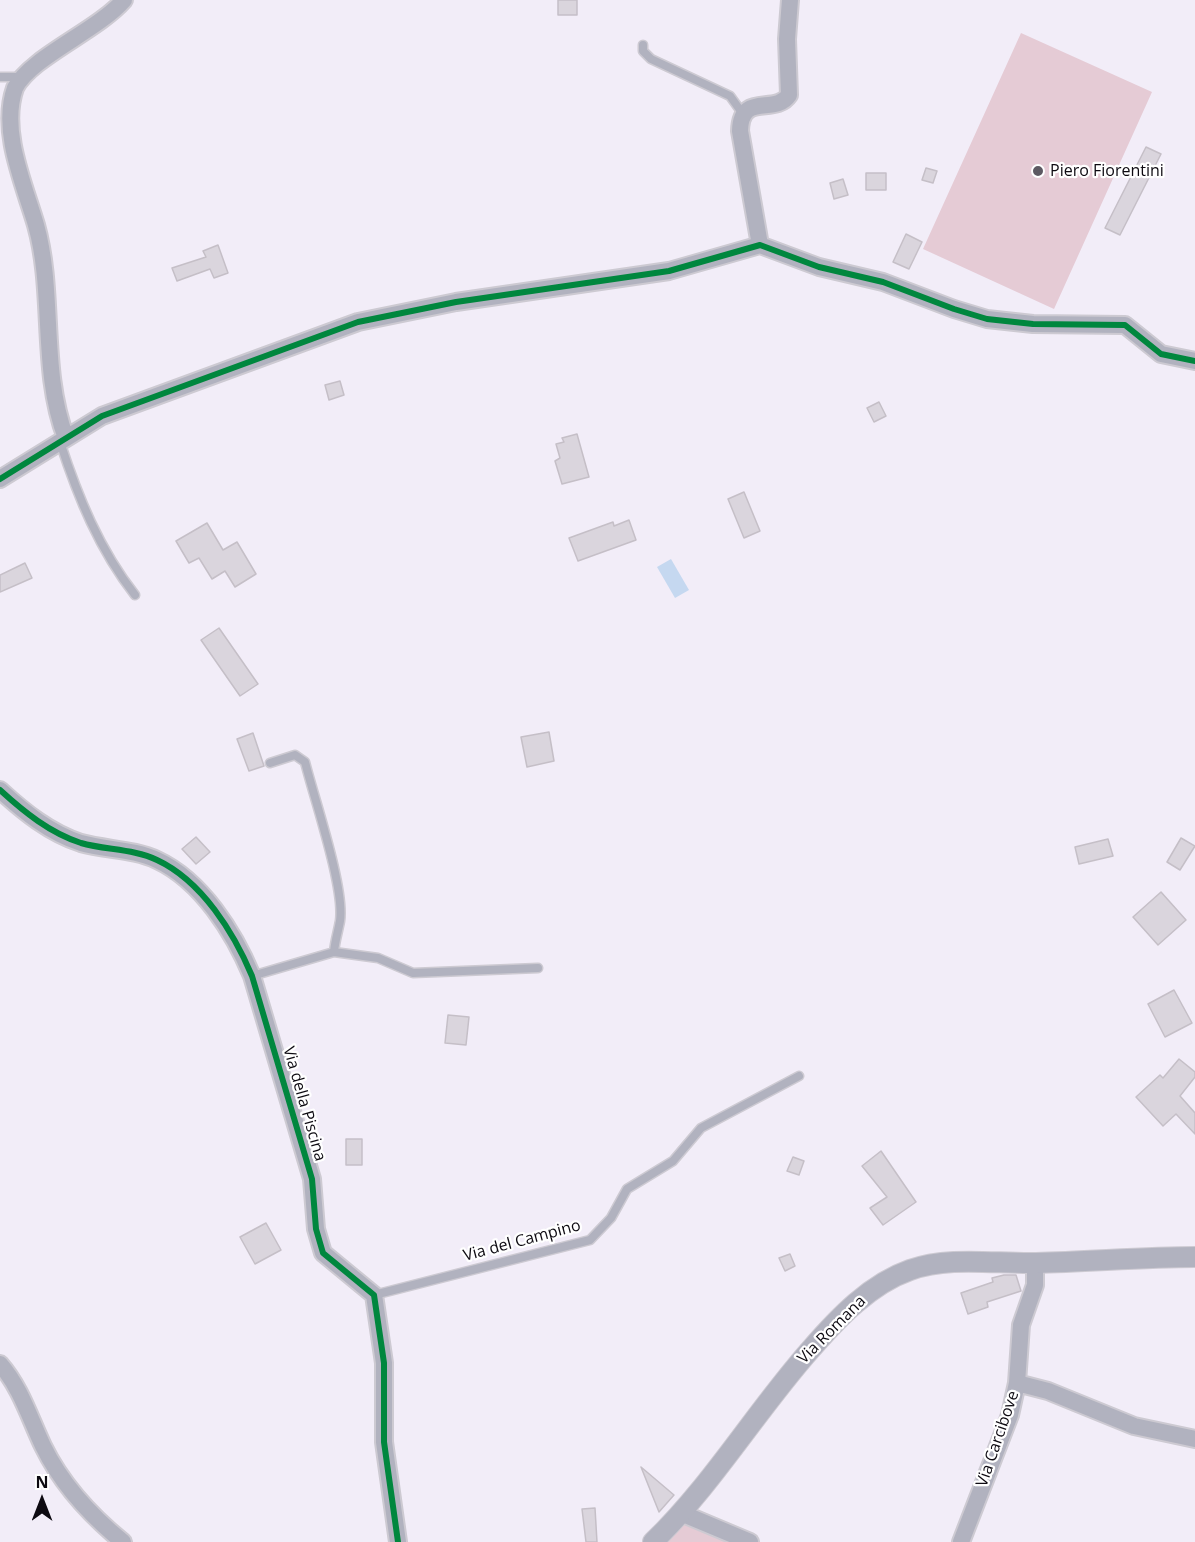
<!DOCTYPE html>
<style>
body{margin:0}
#map{position:relative;width:1195px;height:1542px;overflow:hidden;background:#f2edf8;font-family:"Open Sans",sans-serif}
canvas{display:block}
.north{position:absolute;left:12px;top:1470px;width:60px;height:60px;-webkit-text-stroke:4px #fff;paint-order:stroke;rotate:0deg;font-size:16px;font-weight:700;line-height:24px;text-align:center;color:#0d0a11}
.north::after{content:'';display:block;margin:auto;width:21px;height:27px;background:#0d0a11;clip-path:polygon(50% 0,100% 100%,50% 72%,0 100%)}
</style>
<div id="map">
<canvas width="1195" height="1542"></canvas>
<div class="north">N</div>
</div>
<script>
const c = document.querySelector('canvas').getContext('2d');
c.lineJoin = 'round';
function paint(path, color) { c.fillStyle = color; c.fill(path, 'evenodd'); }
function strokePath(path, color, width, dash) { c.strokeStyle = color; c.lineWidth = width; c.lineCap = dash ? 'butt' : 'round'; c.setLineDash(dash || []); c.stroke(path); }
function write(font, color, halo, rows, align = 'center') {
  c.font = font + ' "Open Sans",sans-serif'; c.lineWidth = 4.5; c.setLineDash([]); c.textBaseline = 'middle'; c.strokeStyle = halo; c.fillStyle = color; for (const [text, x, y, turn = 0] of rows) {
    c.save(); c.translate(x, y); c.rotate((+turn || 0) * Math.PI / 180); c.textAlign = isNaN(turn) ? turn : align; if (halo) c.strokeText(text, 0, 0); c.fillText(text, 0, 0); c.restore();
  }
}
const green = new Path2D(`
 M 1021,33 L 1152,92 L 1054,309 L 923,249 Z
 M 685,1523 L 727,1542 L 667,1542 Z`);
const water = new Path2D(`
 M 671,559 L 689,590 L 675,598 L 657,567 Z`);
const building = new Path2D(`
 M 558,0 L 577,0 L 577,15 L 558,15 Z
 M 1146,147 L 1161,154 L 1120,235 L 1105,228 Z
 M 926,168 L 937,171 L 933,183 L 922,180 Z
 M 866,173 L 886,173 L 886,190 L 866,190 Z
 M 843,179 L 848,195 L 834,199 L 830,183 Z
 M 906,234 L 922,242 L 909,269 L 893,262 Z
 M 218,245 L 228,273 L 214,278 L 210,269 L 177,281 L 172,268 L 206,257 L 203,251 Z
 M 340,381 L 344,395 L 329,400 L 325,385 Z
 M 879,402 L 886,416 L 874,422 L 867,408 Z
 M 577,434 L 589,477 L 562,484 L 555,461 L 560,458 L 556,444 L 564,442 L 562,438 Z
 M 744,492 L 760,531 L 744,538 L 728,499 Z
 M 629,520 L 636,540 L 578,561 L 569,538 L 613,522 L 614,526 Z
 M 207,523 L 223,550 L 237,542 L 256,574 L 235,587 L 225,571 L 212,579 L 199,558 L 189,563 L 176,541 Z
 M 25,563 L 32,578 L 0,592 L 0,575 Z
 M 219,628 L 258,684 L 240,696 L 201,640 Z
 M 549,732 L 554,761 L 527,767 L 521,737 Z
 M 253,733 L 264,766 L 249,771 L 237,739 Z
 M 196,837 L 210,852 L 196,864 L 182,849 Z
 M 1181,838 L 1195,846 L 1180,870 L 1167,862 Z
 M 1108,839 L 1113,856 L 1079,864 L 1075,847 Z
 M 1161,892 L 1186,920 L 1158,945 L 1133,917 Z
 M 1174,990 L 1192,1023 L 1165,1037 L 1148,1004 Z
 M 448,1015 L 469,1017 L 466,1045 L 445,1043 Z
 M 1179,1059 L 1195,1072 L 1195,1077 L 1180,1096 L 1195,1113 L 1195,1134 L 1176,1114 L 1163,1126 L 1136,1097 L 1160,1075 L 1163,1078 Z
 M 346,1139 L 362,1139 L 362,1165 L 346,1165 Z
 M 881,1151 L 916,1202 L 883,1225 L 870,1208 L 887,1197 L 862,1166 Z
 M 793,1157 L 804,1161 L 799,1175 L 787,1171 Z
 M 266,1223 L 281,1250 L 255,1264 L 240,1237 Z
 M 790,1254 L 795,1266 L 785,1271 L 779,1258 Z
 M 1004,1275 L 1016,1275 L 1021,1291 L 987,1302 L 988,1307 L 968,1314 L 961,1293 L 993,1282 L 992,1278 Z
 M 641,1467 L 674,1495 L 659,1512 Z
 M 595,1508 L 597,1542 L 586,1542 L 582,1509 Z`);
const service = new Path2D(`
 M 643,45 L 643,51 L 651,59 L 730,96 L 743,114
 M 0,77 L 21,77
 M 60,442 C 78,497 99,549 135,595
 M 270,763 L 295,755 L 305,762 C 314,798 345,888 340,921 C 338,932 335,941 334,952
 M 252,976 L 334,952 L 378,958 L 413,973 L 538,968
 M 374,1295 L 590,1240 L 611,1218 L 627,1189 L 673,1161 L 701,1128 L 799,1076`);
const minor = new Path2D(`
 M 760,245 L 740,131 C 741,91 775,116 789,95 L 787,39 L 790,0
 M 66,438 C 40,370 55,293 36,225 C 24,184 0,131 15,88 C 31,57 97,31 124,0
 M 0,479 L 102,416 L 358,322 L 456,302 L 669,271 L 760,245 L 819,267 L 883,282 L 954,309 L 987,319 L 1033,324 L 1125,325 L 1161,354 L 1195,361
 M 0,790 C 24,812 50,833 81,843 C 106,850 134,849 157,860 C 202,881 234,933 252,976 L 312,1179 L 316,1229 L 323,1253 L 374,1295 L 384,1363 L 384,1442 L 398,1542
 M 0,1364 C 21,1388 30,1419 43,1446 C 61,1483 91,1516 123,1542
 M 1017,1383 L 1048,1391 L 1134,1426 L 1195,1439
 M 681,1513 L 750,1542
 M 961,1542 L 1010,1415 L 1017,1383 L 1021,1325 L 1035,1285 L 1035,1263`);
const tertiary = new Path2D(`
 M 653,1542 C 713,1484 756,1411 811,1349 C 838,1318 870,1284 910,1270 C 949,1256 995,1264 1036,1263 C 1089,1262 1142,1257 1195,1257`);
const cycleway = new Path2D(`
 M 0,479 L 102,416 L 358,322 L 456,302 L 669,271 L 760,245 L 819,267 L 883,282 L 954,309 L 987,319 L 1033,324 L 1125,325 L 1161,354 L 1195,361
 M 0,790 C 24,812 50,833 81,843 C 106,850 134,849 157,860 C 202,881 234,933 252,976 L 312,1179 L 316,1229 L 323,1253 L 374,1295 L 384,1363 L 384,1442 L 398,1542`);
const markers = [
 [1038,171,6,"#5d5962"]
];
const poiNames = [
 ["Piero Fiorentini",1050,171]
];
const streetNames = [
 ["Via della Piscina",304,1104,74],
 ["Via del Campino",522,1241,-15],
 ["Via Romana",832,1330,-45],
 ["Via Carcibove",998,1439,-71]
];
paint(green, '#e5cbd5');
paint(water, '#c5d8f0');
paint(building, '#dad5dd');
strokePath(building, '#c5bfc7', 1.5);
strokePath(service, '#cdcad2', 11);
strokePath(minor, '#cdcad2', 20);
strokePath(tertiary, '#cdcad2', 22);
strokePath(service, '#b1b2bf', 8);
strokePath(minor, '#b1b2bf', 16);
strokePath(tertiary, '#b1b2bf', 20);
strokePath(cycleway, '#00873e', 6);
for (const [x, y, r, color] of markers) { const dot = new Path2D(); dot.arc(x, y, r, 0, 2 * Math.PI); c.fillStyle = color; c.fill(dot); strokePath(dot, '#fff', 2); }
write('16px', '#0d0a11', '#fff', poiNames, 'left');
write('16px', '#0d0a11', '#fff', streetNames);
</script>
